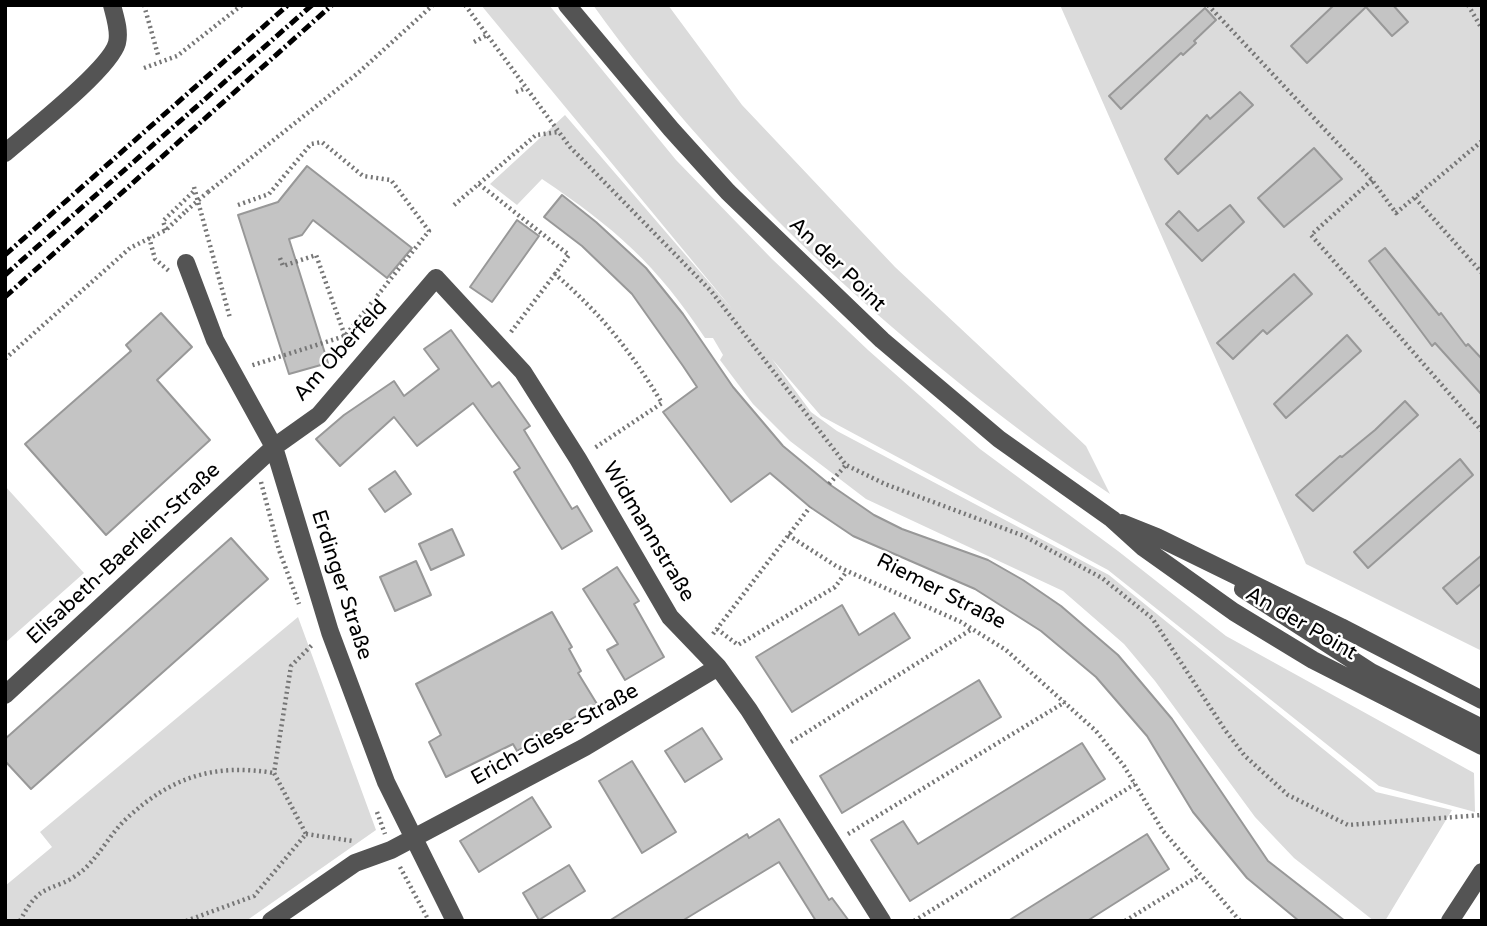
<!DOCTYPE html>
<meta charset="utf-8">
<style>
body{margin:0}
#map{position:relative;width:1487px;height:926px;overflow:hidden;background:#fff;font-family:"Varela Round",sans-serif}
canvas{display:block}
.frame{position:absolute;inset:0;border:7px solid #000;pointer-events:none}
</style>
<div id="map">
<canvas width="1487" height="926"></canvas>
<div class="frame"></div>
</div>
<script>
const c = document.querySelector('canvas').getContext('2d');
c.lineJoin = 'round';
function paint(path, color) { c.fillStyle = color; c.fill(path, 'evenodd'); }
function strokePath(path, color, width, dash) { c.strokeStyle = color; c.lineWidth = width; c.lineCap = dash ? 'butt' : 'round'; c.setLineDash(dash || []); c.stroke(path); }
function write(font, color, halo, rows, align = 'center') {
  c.font = font + ' "Varela Round",sans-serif'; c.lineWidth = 5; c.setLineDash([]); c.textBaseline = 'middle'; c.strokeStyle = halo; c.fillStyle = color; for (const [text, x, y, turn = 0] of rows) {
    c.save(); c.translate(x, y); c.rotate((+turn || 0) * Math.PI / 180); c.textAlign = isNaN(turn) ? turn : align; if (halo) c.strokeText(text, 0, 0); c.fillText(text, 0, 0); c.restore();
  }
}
const green = new Path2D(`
 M 481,5 L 549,5 L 676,160 L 772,259 L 868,350 L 980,449 L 1118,551 L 1226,636 L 1474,773 L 1475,812 L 1379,786 L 1108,570 L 821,416 L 772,359 L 811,412 L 837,431 L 1109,575 L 1376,792 L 1452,810 L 1385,921 L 1374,921 L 1294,858 L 1255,817 L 1155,681 L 1124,644 L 1063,591 L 866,499 L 790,441 L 753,404 L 720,360 L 723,355 L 713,338 L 705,338 C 657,265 615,228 542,179 L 517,205 L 490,184 L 565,115 L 733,310 Z
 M 593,5 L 668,5 L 742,105 L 895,267 L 1086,446 L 1110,494 C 920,366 727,192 593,5 Z
 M 1060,5 L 1482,5 L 1482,651 L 1306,564 Z
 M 5,486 L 84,573 L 5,643 Z
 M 298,617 L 376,830 L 246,921 L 5,921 L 5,886 L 52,847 L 40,832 Z`);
const building = new Path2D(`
 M 1334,5 L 1393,5 L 1408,22 L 1392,36 L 1366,7 L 1307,63 L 1291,46 Z
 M 1205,8 L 1216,20 L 1194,41 L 1196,43 L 1183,55 L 1181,53 L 1121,109 L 1109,96 Z
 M 1240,92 L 1253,105 L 1178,174 L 1165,159 L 1207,115 L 1210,119 Z
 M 1314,148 L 1342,179 L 1284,227 L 1258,198 Z
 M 307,166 L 412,248 L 387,278 L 313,220 L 302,235 L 289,239 L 328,363 L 289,374 L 238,215 L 278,202 Z
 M 562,195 L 596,222 L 646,268 L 683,314 L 733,387 L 783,446 L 829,484 L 874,515 L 902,529 L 988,560 L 1023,580 L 1061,606 L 1118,655 L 1172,719 L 1268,861 L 1345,921 L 1299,921 L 1247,878 L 1193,812 L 1147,736 L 1096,677 L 1041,631 L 975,589 L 853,536 L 810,507 L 770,473 L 731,502 L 663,412 L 697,387 L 683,366 L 632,294 L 582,246 L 544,217 Z
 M 1230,205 L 1244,222 L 1202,261 L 1166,224 L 1179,211 L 1198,231 Z
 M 517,220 L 539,236 L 492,302 L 470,287 Z
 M 1385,248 L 1439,315 L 1441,313 L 1466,346 L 1468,344 L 1482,359 L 1482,395 L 1435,343 L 1432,346 L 1369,261 Z
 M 1294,274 L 1312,294 L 1267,334 L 1263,330 L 1233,359 L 1217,343 Z
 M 161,313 L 192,347 L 157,380 L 210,440 L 106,535 L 25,444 L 131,351 L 126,345 Z
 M 451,330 L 492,387 L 499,382 L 530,426 L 524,430 L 572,509 L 577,506 L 592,531 L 562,549 L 514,472 L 520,468 L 473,403 L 417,446 L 394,417 L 340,466 L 316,439 L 344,415 L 394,381 L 404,396 L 439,369 L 424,349 Z
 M 1347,335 L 1361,351 L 1286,418 L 1274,404 Z
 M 1405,401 L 1418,415 L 1313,511 L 1296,495 L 1340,456 L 1342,457 L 1375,430 Z
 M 1460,459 L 1473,475 L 1368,568 L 1354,552 Z
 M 395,471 L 411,494 L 385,512 L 369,489 Z
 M 452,529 L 464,555 L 431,570 L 419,544 Z
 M 231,538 L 268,579 L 31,789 L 5,761 L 5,739 Z
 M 1482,555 L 1482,583 L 1457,604 L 1443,588 Z
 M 416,561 L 431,595 L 395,611 L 380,577 Z
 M 617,567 L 639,601 L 634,604 L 664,657 L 625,680 L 607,650 L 618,644 L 583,589 Z
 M 842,605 L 859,635 L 894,613 L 910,638 L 792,712 L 756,657 Z
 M 552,612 L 572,647 L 569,649 L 581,671 L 578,673 L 597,704 L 517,751 L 513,744 L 446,777 L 429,742 L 441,735 L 416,684 Z
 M 979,680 L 1001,717 L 842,813 L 820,776 Z
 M 702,728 L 722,759 L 685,782 L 665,751 Z
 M 1082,743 L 1105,779 L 910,901 L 871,840 L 903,821 L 918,844 Z
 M 632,761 L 676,832 L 642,853 L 599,781 Z
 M 532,797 L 551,827 L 479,872 L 460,841 Z
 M 779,819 L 829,900 L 832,898 L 849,921 L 816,921 L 779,862 L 682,921 L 609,921 L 747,834 L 749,838 Z
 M 1147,834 L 1169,869 L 1087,921 L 1008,921 Z
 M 569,865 L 585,891 L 539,920 L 523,893 Z`);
const path = new Path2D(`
 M 144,5 L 158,55
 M 465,5 L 570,147 L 711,291 L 846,465 L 885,484 L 1024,536 L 1102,578 L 1152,618 L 1225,730 L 1245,756 L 1288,795 L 1348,825 L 1482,815
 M 1208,5 L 1372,180 L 1396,213 L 1482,141
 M 1468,5 L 1482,29
 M 474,42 L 487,35
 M 144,68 L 177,56 L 242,5
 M 516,92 L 526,88
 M 1372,180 L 1311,235 L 1482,431
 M 479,184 L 569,255 L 555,274
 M 194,187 L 230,318
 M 208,192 L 358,73 L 433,5
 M 1415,198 L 1482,273
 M 238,205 L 269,194 L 311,144 L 322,142 L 363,176 L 391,180 L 429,231 L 345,336 L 250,366
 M 454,205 L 536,135 L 558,132
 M 166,230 L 163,221 L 194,191
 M 149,237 L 155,259 L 169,271
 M 280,258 L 283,266 L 316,255 L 345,336
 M 511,332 L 555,274 C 603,316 629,349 662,403 L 593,449
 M 5,359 L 130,248 L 166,230 L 186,211
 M 261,482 L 279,550 L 299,604
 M 829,484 L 846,465
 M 788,535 L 836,566 L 961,622 L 1006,650 L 1096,731 L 1124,766 L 1163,831 L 1240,921
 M 717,629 L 738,645 L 835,587 L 847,571
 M 713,634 L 810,507
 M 791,742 L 972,629
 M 377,812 L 385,834
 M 306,834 L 353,841
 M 848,834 L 1065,702
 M 400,867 L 429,921
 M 20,921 C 41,879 53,894 81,872 C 99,857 109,835 126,819 C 171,777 214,763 274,773
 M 186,921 L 254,896 L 306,834 L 274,773 L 291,666 L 313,644
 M 914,921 L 1135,784
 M 1125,921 L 1200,875`);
const minor = new Path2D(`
 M 567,5 L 671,129 L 728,192 L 882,340 L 999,439 L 1112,519 L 1144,548 L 1234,612 L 1313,660 L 1482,746
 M 5,153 C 29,132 110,69 117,43 C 120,31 115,17 112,5
 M 186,263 L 215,340 L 274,447 L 330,632 L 386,782 L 455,921
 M 1122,523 L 1157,537 L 1341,627 L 1482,700
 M 1243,589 L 1371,672 L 1482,728
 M 5,695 L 274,447 L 319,415 L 436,278 L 523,372 L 578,459 L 670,617 L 718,667 L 749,710 L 882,921
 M 271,921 L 355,863 L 391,850 L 585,747 L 718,667
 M 1450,921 L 1482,872`);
const rail = new Path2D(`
 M 5,255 L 288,5
 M 5,275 L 312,5
 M 5,297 L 332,5`);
const pathBridge = new Path2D(`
 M 186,211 L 208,192`);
const streetNames = [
 ["An der Point",837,265,44],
 ["Am Oberfeld",341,351,-48],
 ["Widmannstraße",648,532,59],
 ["Elisabeth-Baerlein-Straße",124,554,-43],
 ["Erdinger Straße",341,585,72],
 ["Riemer Straße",941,592,27],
 ["An der Point",1301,624,30],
 ["Erich-Giese-Straße",555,735,-29]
];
paint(green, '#dbdbdb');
paint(building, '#c4c4c4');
strokePath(building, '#989898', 2);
strokePath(path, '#767676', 4.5, [2, 3.5]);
strokePath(minor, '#545454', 18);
strokePath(rail, '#000', 5, [10, 3.5, 2, 3.5]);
strokePath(pathBridge, '#767676', 4.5, [2, 3.5]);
write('21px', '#000', '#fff', streetNames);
</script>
